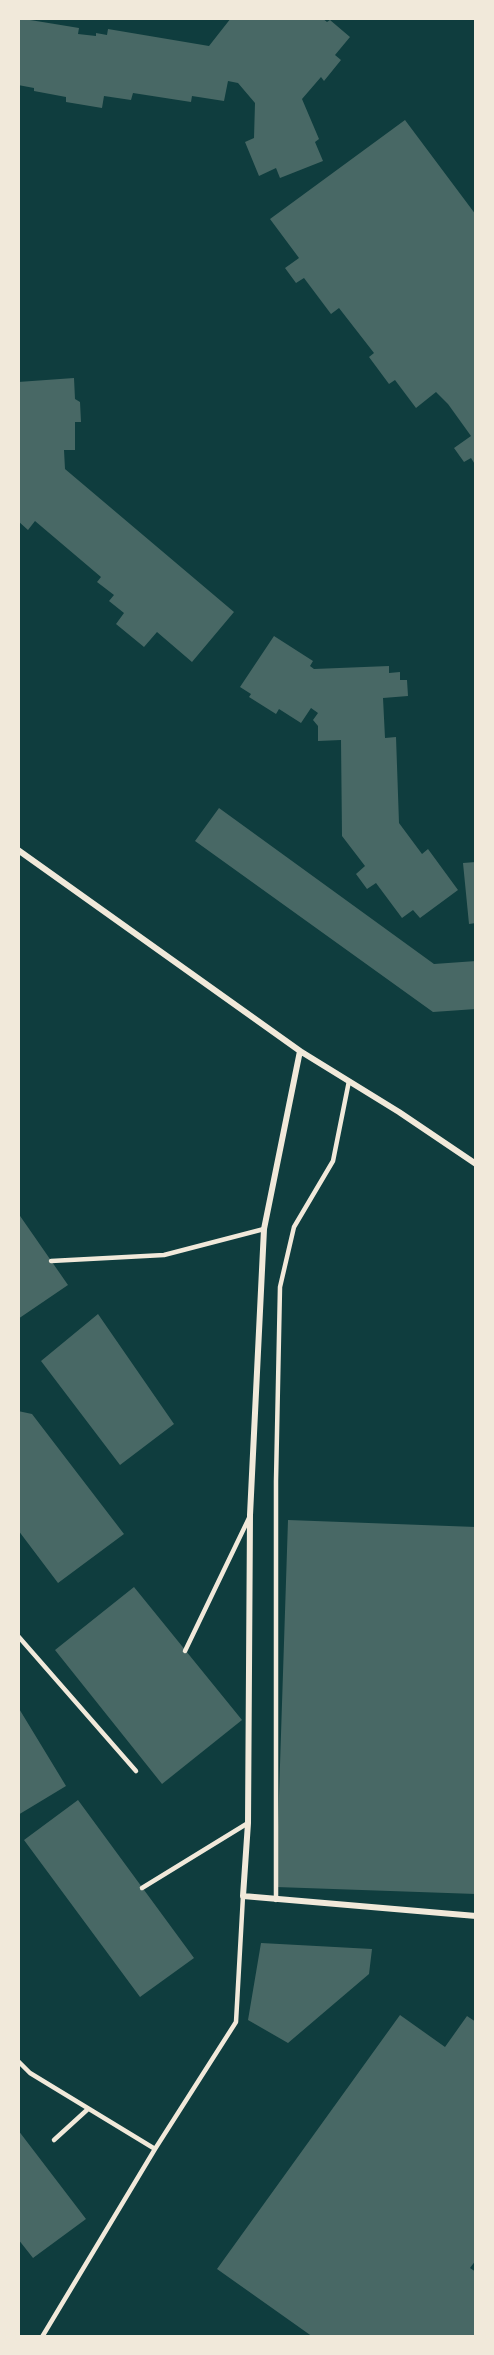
<!DOCTYPE html>
<style>
body{margin:0}
#map{position:relative;width:494px;height:2355px;overflow:hidden;background:#0f3d3e;font-family:Cabin,sans-serif}
canvas{display:block}
.frame{position:absolute;inset:0;border:20px solid #f1e9da;pointer-events:none}
</style>
<div id="map">
<canvas width="494" height="2355"></canvas>
<div class="frame"></div>
</div>
<script>
const c = document.querySelector('canvas').getContext('2d');
c.lineJoin = 'round';
function paint(path, color) { c.fillStyle = color; c.fill(path, 'evenodd'); }
function strokePath(path, color, width, dash) { c.strokeStyle = color; c.lineWidth = width; c.lineCap = dash ? 'butt' : 'round'; c.setLineDash(dash || []); c.stroke(path); }
const building = new Path2D(`
 M 18,18 L 79,28 L 78,34 L 96,36 L 96,33 L 107,35 L 108,29 L 209,46 L 231,18 L 322,18 L 327,22 L 330,20 L 350,37 L 335,55 L 341,60 L 324,81 L 321,77 L 302,99 L 319,139 L 315,142 L 323,161 L 280,178 L 276,168 L 259,176 L 245,142 L 254,138 L 255,103 L 238,83 L 228,81 L 224,101 L 192,96 L 191,102 L 133,93 L 131,100 L 104,96 L 102,108 L 66,102 L 66,97 L 34,91 L 34,88 L 18,85 Z
 M 405,120 L 476,215 L 476,466 L 471,458 L 464,462 L 454,448 L 471,436 L 448,404 L 436,392 L 416,408 L 395,380 L 389,384 L 369,357 L 374,353 L 339,308 L 331,314 L 304,278 L 296,283 L 285,268 L 299,258 L 270,219 Z
 M 74,378 L 75,399 L 80,402 L 81,422 L 75,422 L 75,450 L 64,450 L 65,469 L 234,612 L 192,662 L 157,632 L 144,647 L 116,624 L 124,613 L 109,601 L 114,595 L 97,582 L 101,577 L 35,521 L 28,530 L 18,521 L 18,382 Z
 M 274,636 L 313,661 L 310,666 L 314,669 L 389,666 L 389,673 L 400,672 L 400,680 L 407,680 L 408,696 L 383,698 L 385,738 L 396,737 L 399,823 L 422,854 L 428,849 L 458,890 L 420,918 L 413,910 L 402,918 L 376,883 L 367,889 L 356,874 L 365,866 L 342,836 L 341,740 L 318,741 L 318,726 L 313,720 L 318,713 L 311,708 L 301,723 L 279,709 L 276,714 L 249,697 L 251,694 L 240,687 Z
 M 219,808 L 434,964 L 476,961 L 476,1009 L 433,1012 L 195,841 Z
 M 476,862 L 476,923 L 469,924 L 463,863 Z
 M 18,1213 L 68,1285 L 18,1319 Z
 M 98,1314 L 174,1424 L 120,1465 L 41,1361 Z
 M 18,1411 L 32,1414 L 124,1534 L 58,1583 L 18,1530 Z
 M 288,1520 L 476,1527 L 476,1894 L 276,1887 Z
 M 134,1587 L 242,1720 L 162,1784 L 55,1650 Z
 M 18,1707 L 66,1786 L 18,1815 Z
 M 78,1800 L 194,1958 L 140,1997 L 24,1840 Z
 M 261,1943 L 372,1949 L 369,1974 L 288,2043 L 248,2020 Z
 M 400,2015 L 445,2047 L 467,2016 L 476,2022 L 476,2260 L 470,2268 L 476,2272 L 476,2337 L 313,2337 L 217,2269 Z
 M 18,2130 L 86,2219 L 33,2258 L 18,2239 Z`);
const service = new Path2D(`
 M 51,1261 L 164,1255 L 264,1229
 M 18,1636 L 136,1771
 M 185,1651 L 249,1518
 M 142,1888 L 248,1823
 M 276,1900 L 276,1481 L 280,1287 L 294,1227 L 333,1161 L 349,1081
 M 18,2061 L 30,2073 L 155,2149
 M 54,2140 L 88,2109
 M 42,2337 L 155,2149 L 236,2022 L 243,1896`);
const minor = new Path2D(`
 M 18,850 L 300,1051 L 399,1112 L 476,1164
 M 300,1051 L 264,1229 L 250,1515 L 248,1823 L 243,1896 L 476,1916`);
paint(building, '#486865');
strokePath(service, '#f1e9da', 4.5);
strokePath(minor, '#f1e9da', 6);
</script>
